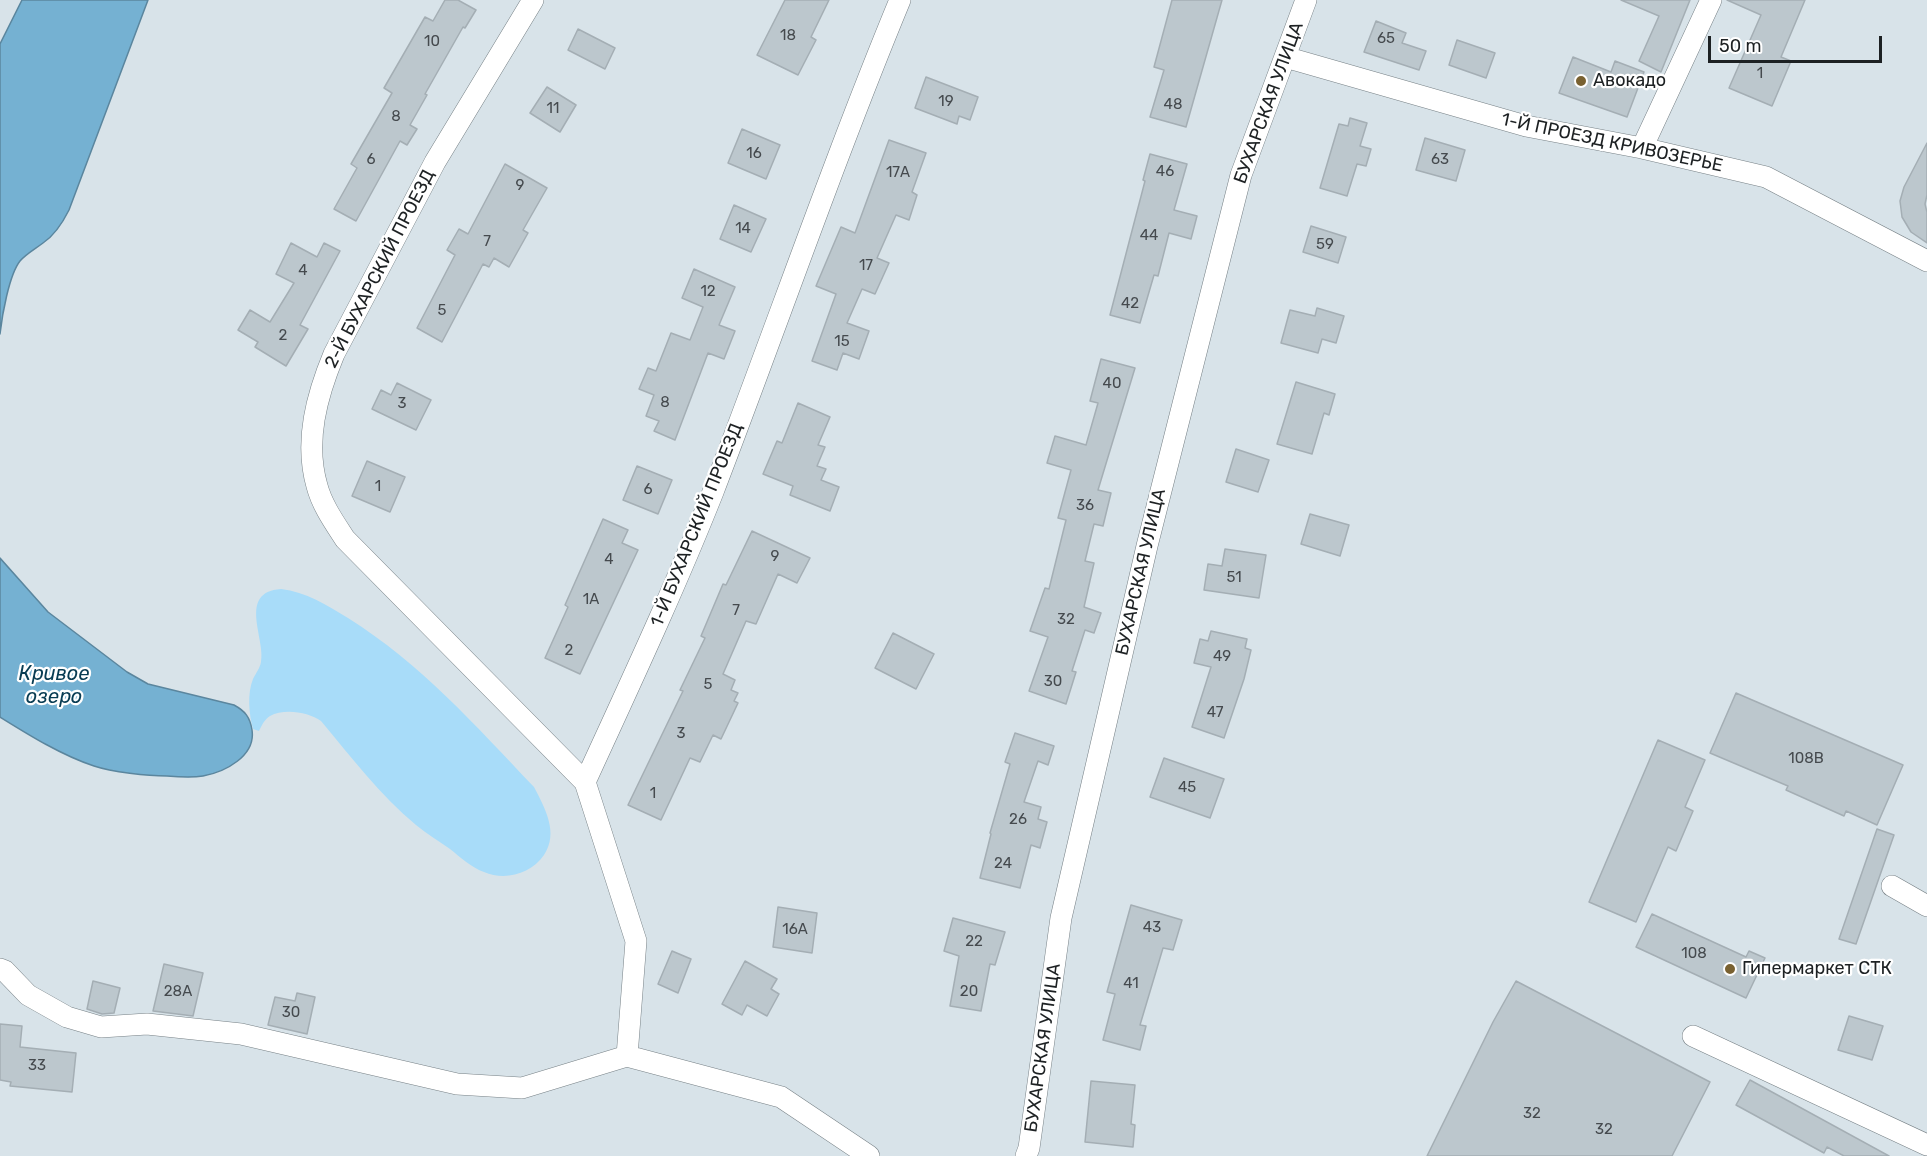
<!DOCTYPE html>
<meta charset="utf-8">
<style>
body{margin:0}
#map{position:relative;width:1927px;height:1156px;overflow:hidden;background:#d8e3e9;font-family:Rubik,sans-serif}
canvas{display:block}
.scale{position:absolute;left:1708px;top:36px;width:174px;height:27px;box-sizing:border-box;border:3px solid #1d2123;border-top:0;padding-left:8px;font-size:18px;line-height:21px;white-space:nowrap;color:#1d2123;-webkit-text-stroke:4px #fff;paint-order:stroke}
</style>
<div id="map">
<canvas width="1927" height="1156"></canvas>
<div class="scale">50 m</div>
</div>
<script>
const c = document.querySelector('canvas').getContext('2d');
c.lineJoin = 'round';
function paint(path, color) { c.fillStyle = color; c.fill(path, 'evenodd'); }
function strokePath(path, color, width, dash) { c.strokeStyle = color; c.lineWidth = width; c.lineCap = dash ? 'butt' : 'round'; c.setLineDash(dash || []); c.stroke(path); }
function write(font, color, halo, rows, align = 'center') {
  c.font = font + ' Rubik,sans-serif'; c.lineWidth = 4.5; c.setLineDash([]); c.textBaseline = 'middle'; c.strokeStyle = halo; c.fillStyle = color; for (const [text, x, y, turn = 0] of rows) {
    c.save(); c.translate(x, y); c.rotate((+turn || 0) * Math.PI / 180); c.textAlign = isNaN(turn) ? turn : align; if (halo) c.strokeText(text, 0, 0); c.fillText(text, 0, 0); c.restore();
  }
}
const green = new Path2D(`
 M 281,589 C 306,592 327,605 348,618 C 421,664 475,725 534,787 C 545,808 559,833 544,855 C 531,874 505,881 484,872 C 472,868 460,857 450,849 C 439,841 427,834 416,825 C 380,795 351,757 321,721 C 309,712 284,708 270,716 C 264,720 262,725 259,731 L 253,729 C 249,714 247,694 253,679 C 256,673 260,668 261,662 C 266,639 237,592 281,589 Z`);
const water = new Path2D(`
 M 22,0 L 148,0 L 69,210 C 62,224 55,235 43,243 C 35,249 26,254 20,261 C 9,275 2,316 0,334 L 0,44 Z
 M 0,558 L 48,612 L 127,672 L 148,684 L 234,705 C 245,711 250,717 252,730 C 256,756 225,772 203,776 C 192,778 178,777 167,776 C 147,776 112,772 94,766 C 61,755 29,735 0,717 Z`);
const building = new Path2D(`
 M 445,0 L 458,0 L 476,10 L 465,28 L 463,27 L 425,94 L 427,95 L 410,125 L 417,129 L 407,145 L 400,141 L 356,221 L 334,209 L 357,168 L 351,164 L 392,93 L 384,88 L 425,17 L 433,21 Z
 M 785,0 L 829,0 L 811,37 L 816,40 L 798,75 L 757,55 Z
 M 1172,0 L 1222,0 L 1186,127 L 1150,117 L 1164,70 L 1154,67 Z
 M 1621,0 L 1690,0 L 1661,72 L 1639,61 L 1659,16 Z
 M 1727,0 L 1805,0 L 1781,57 L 1791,61 L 1772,106 L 1729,88 L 1761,15 Z
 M 1376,21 L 1406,33 L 1402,43 L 1426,51 L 1419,70 L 1364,52 Z
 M 578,29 L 615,48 L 605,69 L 568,50 Z
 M 1457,40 L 1495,53 L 1486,78 L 1449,65 Z
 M 1573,57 L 1611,72 L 1615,61 L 1644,72 L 1627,117 L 1559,93 Z
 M 926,77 L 978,97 L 970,120 L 959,116 L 957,124 L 915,108 Z
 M 547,87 L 576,105 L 560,132 L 530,113 Z
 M 1350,118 L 1367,123 L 1360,146 L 1371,149 L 1366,166 L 1357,164 L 1347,196 L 1320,188 L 1339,124 L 1348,126 Z
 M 742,129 L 780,145 L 766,179 L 728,163 Z
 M 1425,138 L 1465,150 L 1456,181 L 1416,170 Z
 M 889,140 L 926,153 L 912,192 L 917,195 L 909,220 L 896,215 L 877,258 L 889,263 L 875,294 L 862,289 L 847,323 L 869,331 L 859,359 L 843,353 L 837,370 L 812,361 L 836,294 L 816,286 L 841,227 L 855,233 Z
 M 1927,143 L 1927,195 L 1925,204 L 1927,212 L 1927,243 L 1911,232 L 1902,217 L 1900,201 L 1904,187 Z
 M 1150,154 L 1187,164 L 1174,210 L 1197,216 L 1191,239 L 1169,233 L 1158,276 L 1154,275 L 1140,323 L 1110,315 L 1145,181 L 1143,180 Z
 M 505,164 L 547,188 L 523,230 L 528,233 L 509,267 L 494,258 L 489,267 L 483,264 L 442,342 L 417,328 L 455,255 L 447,250 L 459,229 L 468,234 Z
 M 734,205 L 766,219 L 751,252 L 720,239 Z
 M 1311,226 L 1346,237 L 1338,263 L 1303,252 Z
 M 291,243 L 317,257 L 324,243 L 340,251 L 300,325 L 308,329 L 286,366 L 255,347 L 258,342 L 238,330 L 250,310 L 270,322 L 294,283 L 276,274 Z
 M 694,269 L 735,287 L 719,325 L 735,331 L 724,359 L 708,353 L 675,440 L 654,431 L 659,421 L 646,416 L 654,395 L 639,389 L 648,368 L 656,371 L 671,333 L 690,340 L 703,307 L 682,298 Z
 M 1317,308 L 1344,316 L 1336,343 L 1322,339 L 1318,353 L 1281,343 L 1290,310 L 1315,316 Z
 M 1101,359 L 1135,368 L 1098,490 L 1111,493 L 1103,526 L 1094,524 L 1085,561 L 1094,563 L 1084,607 L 1101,613 L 1094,633 L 1085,630 L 1072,671 L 1076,672 L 1066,704 L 1029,691 L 1048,637 L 1030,631 L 1045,588 L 1049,589 L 1066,520 L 1058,518 L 1071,470 L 1047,463 L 1055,436 L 1086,445 L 1098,403 L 1090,401 Z
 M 1296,382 L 1335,394 L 1329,415 L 1324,413 L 1312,454 L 1277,444 Z
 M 397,383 L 431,400 L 416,430 L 372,409 L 381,390 L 391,395 Z
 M 798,403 L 830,417 L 818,445 L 825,447 L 817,466 L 826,469 L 821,480 L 839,487 L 830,511 L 790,495 L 793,486 L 763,474 L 777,441 L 782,443 Z
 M 1236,449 L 1269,460 L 1258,492 L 1226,482 Z
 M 367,461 L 405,477 L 390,512 L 352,496 Z
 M 637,466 L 672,480 L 658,514 L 623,500 Z
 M 1310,514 L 1349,525 L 1340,556 L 1301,544 Z
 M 603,519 L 628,530 L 622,543 L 638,550 L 580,674 L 545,658 L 568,607 L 565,605 Z
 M 752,531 L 810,558 L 797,583 L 778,574 L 756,624 L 746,621 L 723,674 L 735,680 L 731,690 L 738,693 L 734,701 L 738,703 L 721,739 L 713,735 L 700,762 L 690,758 L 661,820 L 628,805 L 683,691 L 680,690 L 705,638 L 701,636 L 723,584 L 726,585 Z
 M 1225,549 L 1266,555 L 1259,598 L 1204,590 L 1208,564 L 1222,566 Z
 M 1211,631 L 1247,639 L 1245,648 L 1251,650 L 1244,679 L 1224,738 L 1192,727 L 1211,667 L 1194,663 L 1200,639 L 1208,641 Z
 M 893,633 L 934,654 L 916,689 L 875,668 Z
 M 1736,693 L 1903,765 L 1877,825 L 1846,811 L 1844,816 L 1786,790 L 1788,786 L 1710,753 Z
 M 1015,733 L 1054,746 L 1048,765 L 1038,761 L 1024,802 L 1041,807 L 1038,819 L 1047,822 L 1040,848 L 1031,845 L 1020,888 L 980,878 L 991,834 L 990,833 L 1010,764 L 1005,762 Z
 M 1658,740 L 1705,760 L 1685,807 L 1693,811 L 1676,851 L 1668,847 L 1636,922 L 1589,902 Z
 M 1164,758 L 1224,779 L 1210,818 L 1150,797 Z
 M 1877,829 L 1894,835 L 1856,944 L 1839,939 Z
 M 1131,905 L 1182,920 L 1173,950 L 1163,948 L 1140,1025 L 1146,1026 L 1140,1050 L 1103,1040 L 1115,994 L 1107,992 Z
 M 778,907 L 817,913 L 812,953 L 773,947 Z
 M 1652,914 L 1746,957 L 1749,951 L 1765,958 L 1746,998 L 1636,947 Z
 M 953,918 L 1005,932 L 995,965 L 990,964 L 981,1011 L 950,1006 L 959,956 L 944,951 Z
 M 672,951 L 691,959 L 678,993 L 658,984 Z
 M 745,961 L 777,979 L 771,989 L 779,994 L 767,1016 L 747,1005 L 742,1015 L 722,1004 Z
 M 164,964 L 203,973 L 193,1016 L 153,1011 Z
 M 93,981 L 120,988 L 114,1013 L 102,1014 L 87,1009 Z
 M 1516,981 L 1710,1082 L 1672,1156 L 1427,1156 L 1493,1022 Z
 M 297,993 L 315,997 L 307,1034 L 268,1025 L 275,997 L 295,1001 Z
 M 1849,1016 L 1883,1026 L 1872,1060 L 1838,1050 Z
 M 0,1024 L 22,1026 L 20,1047 L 76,1053 L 72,1092 L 10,1086 L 11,1082 L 0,1080 Z
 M 1750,1080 L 1889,1156 L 1844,1156 L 1827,1147 L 1824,1153 L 1736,1105 Z
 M 1091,1081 L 1135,1085 L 1131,1124 L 1135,1125 L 1133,1147 L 1085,1142 Z`);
const street = new Path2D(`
 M 533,0 L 435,162 L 334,354 C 317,395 304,441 317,486 C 322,505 334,522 345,539 L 585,782
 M 1285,57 L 1526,126 L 1642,148 L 1766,177 L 1927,261
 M 1642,148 L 1711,0
 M 1892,886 L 1927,906
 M 0,969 L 5,971 L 28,995 L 67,1017 L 101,1027 L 147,1024 L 241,1034 L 457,1084 L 522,1088 L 627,1056 L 781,1097 L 869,1156
 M 1693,1036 L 1927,1145
 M 627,1056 L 636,941 L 585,782 C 629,686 674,590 713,492 C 776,328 833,162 900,0
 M 1026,1156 L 1029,1148 L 1061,918 L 1147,546 L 1241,175 L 1306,0`);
const markers = [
 [1581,81,6,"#796131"],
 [1730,969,6,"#796131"]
];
const numberNames = [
 ["18",788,36],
 ["65",1386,39],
 ["10",432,42],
 ["1",1760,74],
 ["19",946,102],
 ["48",1173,105],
 ["11",553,109],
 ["8",396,117],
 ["16",754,154],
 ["6",371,160],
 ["63",1440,160],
 ["46",1165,172],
 ["17А",898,173],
 ["9",520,186],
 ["14",743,229],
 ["44",1149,236],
 ["7",487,242],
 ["59",1325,245],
 ["17",866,266],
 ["4",303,271],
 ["12",708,292],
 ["42",1130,304],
 ["5",442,311],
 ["2",283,336],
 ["15",842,342],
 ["40",1112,384],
 ["8",665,403],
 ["3",402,404],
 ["1",378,487],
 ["6",648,490],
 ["36",1085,506],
 ["9",775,557],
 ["4",609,560],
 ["51",1234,578],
 ["1А",591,600],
 ["7",736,611],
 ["32",1066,620],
 ["2",569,651],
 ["49",1222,657],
 ["30",1053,682],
 ["5",708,685],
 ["47",1215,713],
 ["3",681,734],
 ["108В",1806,759],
 ["45",1187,788],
 ["1",653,794],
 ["26",1018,820],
 ["24",1003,864],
 ["43",1152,928],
 ["16А",795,930],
 ["22",974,942],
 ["108",1694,954],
 ["41",1131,984],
 ["28А",178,992],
 ["20",969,992],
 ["30",291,1013],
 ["33",37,1066],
 ["32",1532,1114],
 ["32",1604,1130]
];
const poiNames = [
 ["Авокадо",1593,81],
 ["Гипермаркет СТК",1742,969]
];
const streetNames = [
 ["БУХАРСКАЯ УЛИЦА",1269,103,-70],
 ["1-Й ПРОЕЗД КРИВОЗЕРЬЕ",1612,143,12],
 ["2-Й БУХАРСКИЙ ПРОЕЗД",380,269,-63],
 ["1-Й БУХАРСКИЙ ПРОЕЗД",697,525,-68],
 ["БУХАРСКАЯ УЛИЦА",1141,572,-77],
 ["БУХАРСКАЯ УЛИЦА",1043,1048,-82]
];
const waterNames = [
 ["Кривое",54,674],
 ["озеро",54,697]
];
paint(green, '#a8dcf9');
paint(water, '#75b1d2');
strokePath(water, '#5b869e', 1.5);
paint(building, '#bcc7cd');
strokePath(building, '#a4aeb4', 1.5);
strokePath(street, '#778186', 22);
strokePath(street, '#fff', 21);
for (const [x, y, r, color] of markers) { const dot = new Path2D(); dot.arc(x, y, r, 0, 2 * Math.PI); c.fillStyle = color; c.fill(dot); strokePath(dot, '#fff', 2); }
write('15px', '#454a4e', null, numberNames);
write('18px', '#1d2123', '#fff', poiNames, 'left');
write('18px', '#1d2123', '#fff', streetNames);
write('italic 20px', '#083c53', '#fff', waterNames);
</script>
